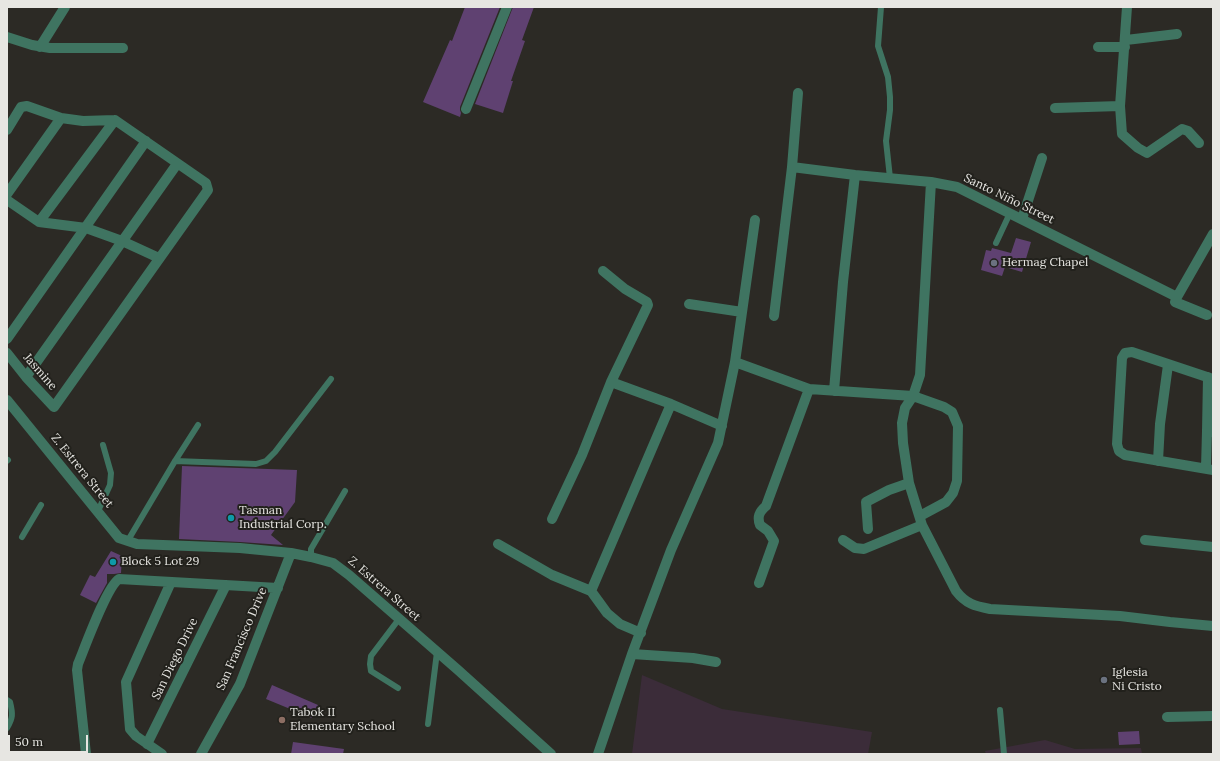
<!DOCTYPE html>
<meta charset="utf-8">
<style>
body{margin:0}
#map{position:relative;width:1220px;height:761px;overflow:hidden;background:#2c2a25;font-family:Lora,serif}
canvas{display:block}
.frame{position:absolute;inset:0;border:8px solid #e7e6e2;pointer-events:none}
.scale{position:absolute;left:8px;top:735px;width:80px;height:18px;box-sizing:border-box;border:2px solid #e7e6e2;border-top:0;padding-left:5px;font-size:12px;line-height:14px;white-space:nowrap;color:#e7e6e2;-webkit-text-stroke:3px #22211c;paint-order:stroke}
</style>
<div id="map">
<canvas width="1220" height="761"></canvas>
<div class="frame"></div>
<div class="scale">50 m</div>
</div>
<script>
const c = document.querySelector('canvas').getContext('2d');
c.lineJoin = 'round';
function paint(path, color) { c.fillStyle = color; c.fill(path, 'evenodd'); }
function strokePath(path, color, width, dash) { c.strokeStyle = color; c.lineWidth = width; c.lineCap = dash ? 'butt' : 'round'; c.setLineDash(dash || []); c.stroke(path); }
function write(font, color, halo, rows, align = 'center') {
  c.font = font + ' Lora,serif'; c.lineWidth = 4; c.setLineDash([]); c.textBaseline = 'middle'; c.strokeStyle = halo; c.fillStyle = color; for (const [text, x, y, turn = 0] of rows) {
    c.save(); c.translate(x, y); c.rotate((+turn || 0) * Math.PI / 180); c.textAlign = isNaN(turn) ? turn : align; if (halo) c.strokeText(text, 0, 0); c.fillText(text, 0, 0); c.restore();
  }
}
const industrial = new Path2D(`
 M 642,675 L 722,709 L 872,732 L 868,754 L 632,754 Z
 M 1045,740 L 1075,749 L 1141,748 L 1142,754 L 986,754 L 985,751 Z`);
const building = new Path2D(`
 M 465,7 L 500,7 L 460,107 L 460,110 L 461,113 L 460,117 L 423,102 L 450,40 L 452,41 Z
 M 513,7 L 534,7 L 522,40 L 525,41 L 511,81 L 513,81 L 503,113 L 475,104 Z
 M 1016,238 L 1031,242 L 1022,272 L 1005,267 L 1002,276 L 981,270 L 986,250 L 991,251 L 992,248 L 1011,253 Z
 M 182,466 L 297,470 L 295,502 L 271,535 L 283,545 L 240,542 L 179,539 Z
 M 111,551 L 122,556 L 121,573 L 114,574 L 107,574 L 107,583 L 96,603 L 80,595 L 90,575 L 95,577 Z
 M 272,685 L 318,705 L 312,718 L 266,699 Z
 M 1139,731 L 1140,744 L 1119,745 L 1118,732 Z
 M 293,742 L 344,749 L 343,754 L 291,754 Z`);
const lane = new Path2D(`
 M 881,7 L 878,46 L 888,77 L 890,97 L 890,110 L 886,141 L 890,178
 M 996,243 L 1010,213
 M 7,461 L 8,460
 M 175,461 L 256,464 L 266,461 L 275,452 L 331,379
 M 98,511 L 110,485 L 111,473 L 103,445
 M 22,537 L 41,505
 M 127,542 L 175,461 L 198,425
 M 311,557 L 311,549 L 345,491
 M 398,688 L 371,671 L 370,664 L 371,656 L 399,619
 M 7,700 L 10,702 C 13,714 13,718 7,728
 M 1000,710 L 1004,754
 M 428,724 L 437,652`);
const street = new Path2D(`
 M 1127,7 L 1120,106 L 1122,134 L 1138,148 L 1147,153 L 1182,129 L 1188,131 L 1199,143
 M 7,37 L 32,45 L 50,48 L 123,48
 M 1126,40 L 1177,34
 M 40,47 L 65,7
 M 1098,47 L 1125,47
 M 1055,108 L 1120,106
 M 466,109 L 507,7
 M 7,130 L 21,107 L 27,106 L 61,118 L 83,121 L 115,120 L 206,183 L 208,190 L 54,407 L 26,377 L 7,353
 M 792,167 L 855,175 L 931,182 L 957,187 L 1177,297
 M 931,182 L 920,375 L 913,396 L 905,408 L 902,423 L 903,443 L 909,483 L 922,525 L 956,591 C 966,604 975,606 990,609 L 1120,616 L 1170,622 L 1213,626
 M 7,194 L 61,118
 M 7,200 L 39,222 L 86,228 L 122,241 L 159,258
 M 1022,219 L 1042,158
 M 39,222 L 115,120
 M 689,304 L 742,312
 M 1207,315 L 1175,302 L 1177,297 L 1213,234
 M 774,316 L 792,167 L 798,93
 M 7,339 L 146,141
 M 735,362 L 809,389 L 913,396 L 944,407 L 952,412 L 958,426 L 957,481 L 953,493 L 946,502 L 920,516
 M 26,377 L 177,164
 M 1213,379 L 1132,352 L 1125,353 L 1122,358 L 1117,444 L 1119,451 L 1125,455 L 1213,470
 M 611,382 L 671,404 L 722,426
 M 834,391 L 843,282 L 855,175
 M 7,400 L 119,538 L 137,544 L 240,548 L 291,553 L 311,557 L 333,563 L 349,575 L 458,670 L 551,754
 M 1207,431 L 1208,377
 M 1158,461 L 1160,424 L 1168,365
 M 1206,468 L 1207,431 L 1213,432
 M 552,519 L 582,455 L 611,382 L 648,305 L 647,302 L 625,289 L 603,271
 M 868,529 L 866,502 L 889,490 L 909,483
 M 843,540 L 855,548 L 864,549 L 922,525
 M 1145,540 L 1213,547
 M 498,544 L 552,575 L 591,591 L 607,613 L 620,624 L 641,633
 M 759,583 L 774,541 L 768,531 L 760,525 C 757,517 759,512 766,506 L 809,389
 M 591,591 L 671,404
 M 632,654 L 693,658 L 716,662
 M 1167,717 L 1213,716
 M 147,744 L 226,585
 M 86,754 L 77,670 L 78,664 C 85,647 107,586 119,579 L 278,588
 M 162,754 L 136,736 L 130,729 L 126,682 L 171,582
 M 201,754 L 240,684 L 291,553
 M 598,754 L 632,654 L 671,550 L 718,443 L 735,362 L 755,220`);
const markers = [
 [994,263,4,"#6b7280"],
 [231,518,4,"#0f9aa8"],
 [113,562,4,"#0f9aa8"],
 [1104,680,4,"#6b7280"],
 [282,720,4,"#8d6e63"]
];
const streetNames = [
 ["Santo Niño Street",1009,199,26],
 ["Jasmine",40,372,49],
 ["Z. Estrera Street",82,471,51],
 ["Z. Estrera Street",384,589,41],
 ["San Francisco Drive",242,639,-67],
 ["San Diego Drive",175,659,-64]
];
const poiNames = [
 ["Hermag Chapel",1002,263],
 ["Tasman",239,511],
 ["Industrial Corp.",239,525],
 ["Block 5 Lot 29",121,562],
 ["Iglesia",1112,673],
 ["Ni Cristo",1112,687],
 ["Tabok II",290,713],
 ["Elementary School",290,727]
];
paint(industrial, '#3b2c39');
paint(building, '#5f4171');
strokePath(lane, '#3f7461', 6);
strokePath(street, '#3f7461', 10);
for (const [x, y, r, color] of markers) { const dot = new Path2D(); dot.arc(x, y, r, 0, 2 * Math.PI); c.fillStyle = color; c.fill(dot); strokePath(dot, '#22211c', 1.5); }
write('12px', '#e7e6e2', '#22211c', streetNames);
write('12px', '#e7e6e2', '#22211c', poiNames, 'left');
</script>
